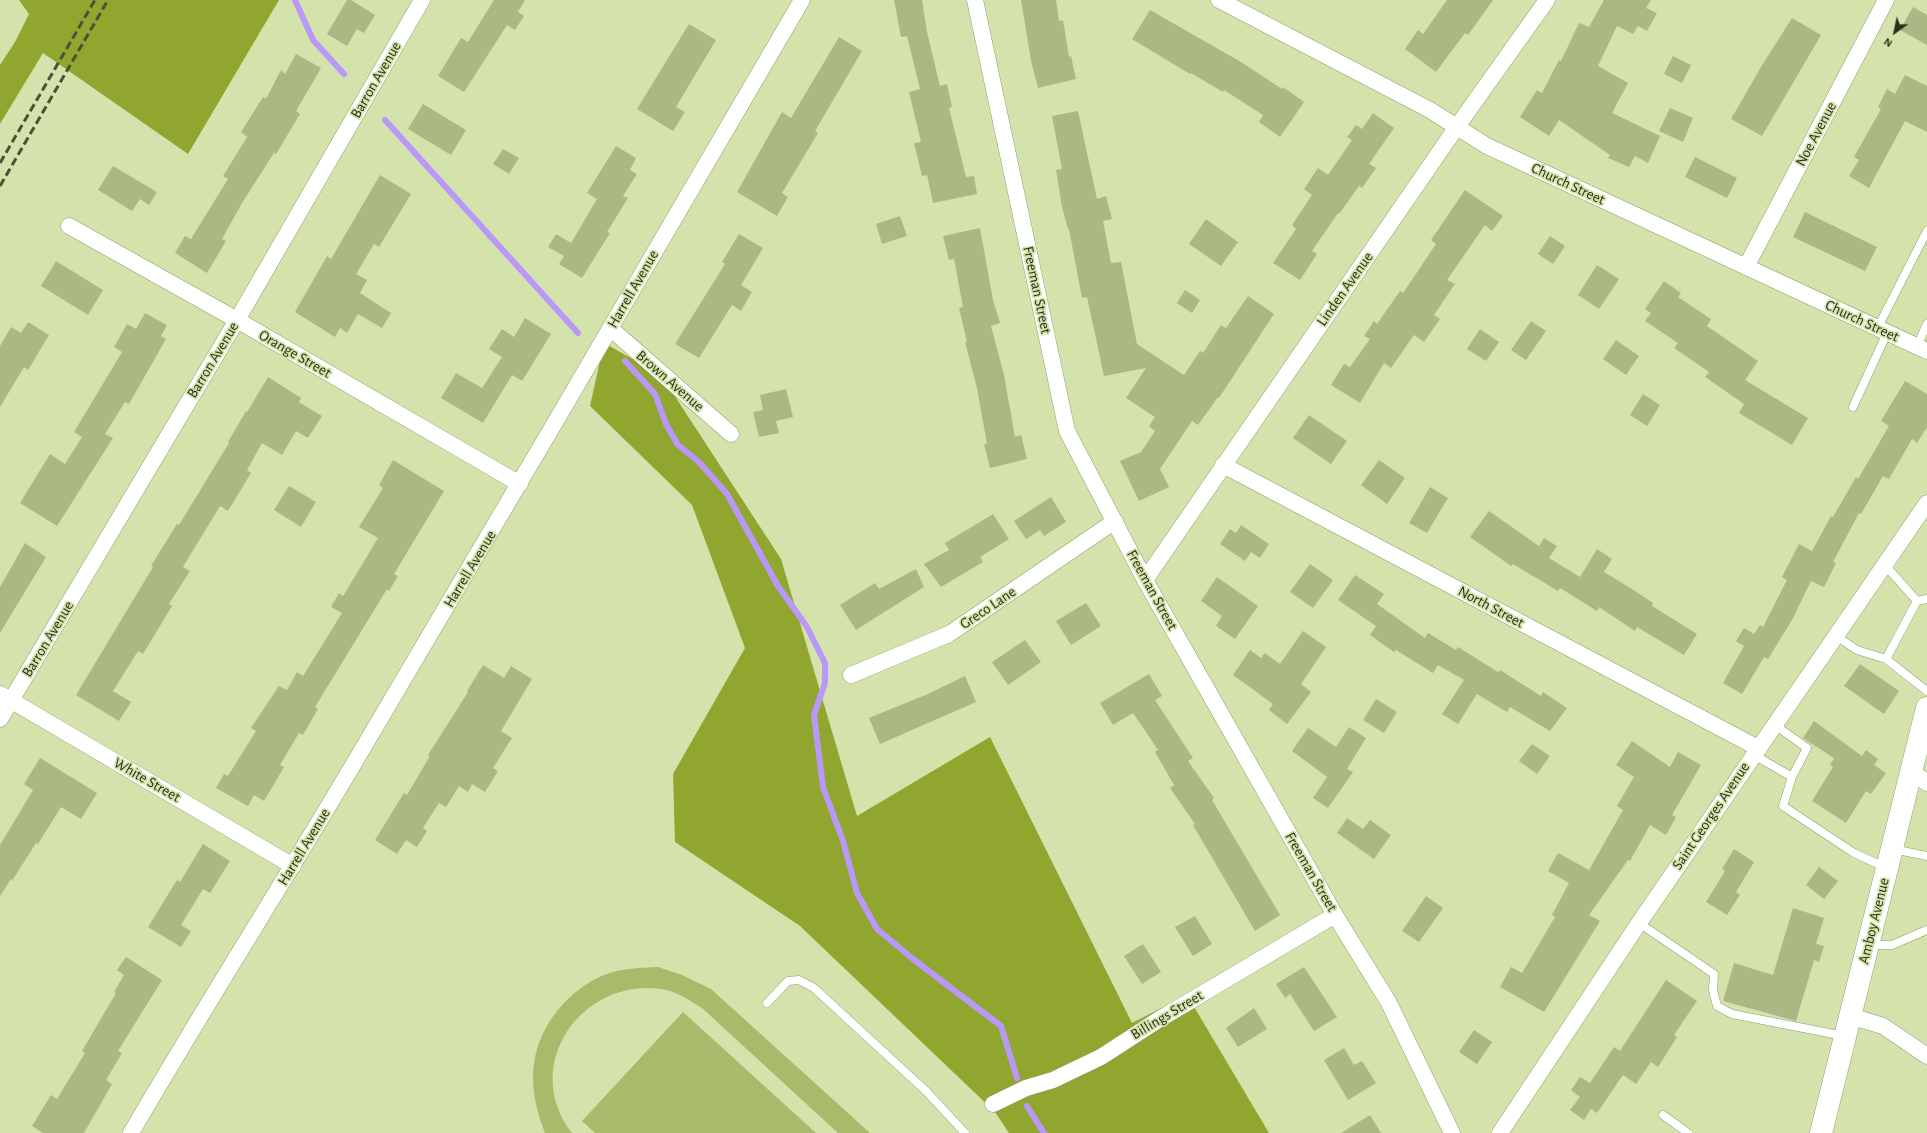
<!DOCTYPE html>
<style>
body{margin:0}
#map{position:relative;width:1927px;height:1133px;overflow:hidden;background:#d4e2ab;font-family:"Alegreya Sans",sans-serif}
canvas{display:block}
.north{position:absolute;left:1875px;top:12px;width:40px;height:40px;-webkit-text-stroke:3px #d4e2ab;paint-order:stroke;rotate:213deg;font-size:11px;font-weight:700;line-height:16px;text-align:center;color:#2b301a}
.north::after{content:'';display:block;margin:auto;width:14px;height:18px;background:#2b301a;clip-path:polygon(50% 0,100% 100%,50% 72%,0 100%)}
</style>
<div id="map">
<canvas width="1927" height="1133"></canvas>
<div class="north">N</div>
</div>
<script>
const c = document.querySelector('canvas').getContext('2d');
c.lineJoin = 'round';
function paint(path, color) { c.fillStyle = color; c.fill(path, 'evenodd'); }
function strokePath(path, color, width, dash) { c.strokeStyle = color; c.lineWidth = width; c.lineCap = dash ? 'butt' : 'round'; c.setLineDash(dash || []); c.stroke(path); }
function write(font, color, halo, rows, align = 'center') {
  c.font = font + ' "Alegreya Sans",sans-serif'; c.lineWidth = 3.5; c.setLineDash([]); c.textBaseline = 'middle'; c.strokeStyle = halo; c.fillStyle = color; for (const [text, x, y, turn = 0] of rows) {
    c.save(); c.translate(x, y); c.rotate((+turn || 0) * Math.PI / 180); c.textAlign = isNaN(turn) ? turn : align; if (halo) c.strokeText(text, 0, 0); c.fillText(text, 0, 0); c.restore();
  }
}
const green = new Path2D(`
 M 658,967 L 682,975 L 711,989 L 870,1133 L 838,1133 L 702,1008 C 689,1000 676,991 661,989 C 581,978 520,1066 572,1133 L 545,1133 C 526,1085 528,1042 564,1003 C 576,991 591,979 607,974 C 623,968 641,968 658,967 Z
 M 683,1012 L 816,1133 L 595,1133 L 582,1121 Z`);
const forest = new Path2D(`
 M 19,0 L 279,0 L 188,154 L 43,53 L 0,124 L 0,65 L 15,42 L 29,14 Z
 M 604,343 L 661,375 L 781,559 L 857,816 L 990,737 L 1132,1023 L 1187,995 L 1269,1133 L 1009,1133 L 995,1112 L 800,926 L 675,842 L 673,774 L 745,648 L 692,505 L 590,406 Z`);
const stream = new Path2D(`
 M 295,0 L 313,40 L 344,74
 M 385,120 L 578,333
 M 625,361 L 655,394 L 666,424 L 678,445 L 699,462 L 727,494 L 778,586 L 807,627 L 825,663 L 825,683 L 814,715 L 823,787 L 843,841 L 857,893 L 877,929 L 913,959 L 1001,1026 L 1017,1078
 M 1027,1106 L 1044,1133`);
const building = new Path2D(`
 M 347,0 L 351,0 L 375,15 L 364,33 L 357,29 L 347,46 L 327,34 Z
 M 494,0 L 525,0 L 518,12 L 524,16 L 515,30 L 507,25 L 464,92 L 438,76 L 461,38 L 468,42 Z
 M 894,0 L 922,0 L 927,32 L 940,86 L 947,84 L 952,107 L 949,108 L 966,177 L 974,176 L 977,194 L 933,203 L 927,175 L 922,176 L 914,143 L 921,142 L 909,92 L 920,89 L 907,36 L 901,37 Z
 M 1021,0 L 1056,0 L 1059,21 L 1063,20 L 1069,57 L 1071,56 L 1076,79 L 1038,88 L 1031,61 Z
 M 1447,0 L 1493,0 L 1468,35 L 1465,33 L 1436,72 L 1405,49 L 1418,30 L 1423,34 Z
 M 1604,0 L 1651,0 L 1646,8 L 1657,13 L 1647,31 L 1638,26 L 1633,34 L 1617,26 L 1598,66 L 1628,83 L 1612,113 L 1660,136 L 1648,163 L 1635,156 L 1629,167 L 1608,158 L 1610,155 L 1559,120 L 1549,136 L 1520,117 L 1537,90 L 1542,93 L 1559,60 L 1561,61 L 1579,23 L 1589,27 Z
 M 1913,7 L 1927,15 L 1927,45 L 1900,30 Z
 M 1150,10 L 1241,62 L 1282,89 L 1283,87 L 1304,102 L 1280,137 L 1259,122 L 1263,115 L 1224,90 L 1223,92 L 1191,73 L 1190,74 L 1132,39 Z
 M 1792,18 L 1821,35 L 1762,136 L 1731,119 L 1761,67 Z
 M 689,24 L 716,40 L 676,107 L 685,112 L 673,131 L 637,109 Z
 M 839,37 L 862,51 L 815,131 L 818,133 L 782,193 L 788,197 L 777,216 L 737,192 L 782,112 L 791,118 Z
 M 296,54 L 321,68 L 296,111 L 300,114 L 276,154 L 274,153 L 242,203 L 222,239 L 226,241 L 207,273 L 175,253 L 185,236 L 191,239 L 228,179 L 223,176 L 247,137 L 241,132 L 263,97 L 266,99 L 281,70 L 285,74 Z
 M 1673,56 L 1691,65 L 1682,83 L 1664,74 Z
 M 1905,75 L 1927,86 L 1927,132 L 1905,121 L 1869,188 L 1849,176 L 1859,160 L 1854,157 L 1881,109 L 1878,107 L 1887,89 L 1895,94 Z
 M 423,104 L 466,130 L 451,155 L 408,129 Z
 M 1670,108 L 1693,118 L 1683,142 L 1659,131 Z
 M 1078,111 L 1097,199 L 1106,196 L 1112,219 L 1103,221 L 1111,263 L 1121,262 L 1137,344 L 1184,375 L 1200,351 L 1203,353 L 1221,325 L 1226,328 L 1248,296 L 1274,314 L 1219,398 L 1218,397 L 1198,425 L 1192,421 L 1160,469 L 1169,487 L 1139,501 L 1120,461 L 1141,452 L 1155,431 L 1149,426 L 1155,417 L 1126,398 L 1146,368 L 1104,376 L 1087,297 L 1082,298 L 1069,229 L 1068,229 L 1062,207 L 1056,170 L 1062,169 L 1052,116 Z
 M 1373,113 L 1394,128 L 1369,164 L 1376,168 L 1362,188 L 1359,186 L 1339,214 L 1338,213 L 1312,251 L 1317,254 L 1300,280 L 1273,263 L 1296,229 L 1292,225 L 1312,195 L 1304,189 L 1318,168 L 1328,175 L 1352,140 L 1347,137 L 1356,125 L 1362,129 Z
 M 616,146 L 636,158 L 630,170 L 637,174 L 623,196 L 628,198 L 607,232 L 610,233 L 582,278 L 559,264 L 564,256 L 548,247 L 556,234 L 571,243 L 597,199 L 587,193 Z
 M 503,149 L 519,158 L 509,174 L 493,164 Z
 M 1695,157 L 1737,178 L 1727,198 L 1685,177 Z
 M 113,166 L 157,192 L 149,205 L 140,199 L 132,211 L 98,190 Z
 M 380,175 L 411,194 L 379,247 L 374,244 L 356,274 L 367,280 L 360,293 L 391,313 L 382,328 L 358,314 L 347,333 L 340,328 L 335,337 L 295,312 L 327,256 L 331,259 Z
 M 1465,190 L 1503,216 L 1492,231 L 1485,225 L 1447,280 L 1455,284 L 1434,315 L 1440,319 L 1424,342 L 1414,335 L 1391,368 L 1384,363 L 1360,403 L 1331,385 L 1344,364 L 1350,367 L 1370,339 L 1364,336 L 1374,321 L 1377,324 L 1400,291 L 1403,293 L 1436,244 L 1431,240 Z
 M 1805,212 L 1877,247 L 1865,271 L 1793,237 Z
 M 900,216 L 907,236 L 882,244 L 876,224 Z
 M 1206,219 L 1238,242 L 1221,266 L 1189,244 Z
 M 980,228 L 993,300 L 1000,323 L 991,326 L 1004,375 L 1015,437 L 1021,435 L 1027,459 L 990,468 L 984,444 L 987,444 L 977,388 L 965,342 L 967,342 L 959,308 L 963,307 L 954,259 L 949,260 L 943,236 Z
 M 739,234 L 763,248 L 741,285 L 752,292 L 741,311 L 732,305 L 699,358 L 675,344 L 725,264 L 722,262 Z
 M 1550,236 L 1565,246 L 1553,264 L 1538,254 Z
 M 56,261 L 103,290 L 88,315 L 41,286 Z
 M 1597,265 L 1619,279 L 1599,309 L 1578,295 Z
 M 1664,281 L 1681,293 L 1678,297 L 1711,319 L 1707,326 L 1758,361 L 1745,380 L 1808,418 L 1792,445 L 1739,413 L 1744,404 L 1705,377 L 1709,372 L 1674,348 L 1678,343 L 1645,321 L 1651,313 L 1645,309 Z
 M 1185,290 L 1200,300 L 1192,313 L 1177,303 Z
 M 145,313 L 167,325 L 161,336 L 166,339 L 129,404 L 125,402 L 105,434 L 113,438 L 57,526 L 20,503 L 50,454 L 65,464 L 82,437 L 74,432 L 122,352 L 114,347 L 127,324 L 136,329 Z
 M 525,318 L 551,334 L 522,381 L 512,375 L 483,423 L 441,398 L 456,373 L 482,388 L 502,357 L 489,349 L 502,329 L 514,337 Z
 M 1531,321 L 1546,331 L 1526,360 L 1511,350 Z
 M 28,322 L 49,335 L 28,370 L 24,367 L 0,407 L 0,346 L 11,327 L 21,333 Z
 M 1480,329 L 1499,342 L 1486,361 L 1467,349 Z
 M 1616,340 L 1639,356 L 1626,375 L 1603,359 Z
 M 268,377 L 301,398 L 299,402 L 322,416 L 308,438 L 296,431 L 282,455 L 262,443 L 247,470 L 251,473 L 228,511 L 220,506 L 183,567 L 190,571 L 169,604 L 172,606 L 143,654 L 138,651 L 113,691 L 131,702 L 119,721 L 76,695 L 153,567 L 151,566 L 177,524 L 179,525 L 229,443 L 228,442 L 246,411 L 247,412 Z
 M 1905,381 L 1927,394 L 1927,427 L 1917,443 L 1912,439 L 1889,479 L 1883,476 L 1861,514 L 1859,513 L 1833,562 L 1836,563 L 1824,587 L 1811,581 L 1792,620 L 1768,659 L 1764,657 L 1742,694 L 1723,683 L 1744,646 L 1736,641 L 1744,628 L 1754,634 L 1760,625 L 1763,627 L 1787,580 L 1782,577 L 1799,544 L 1812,551 L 1831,516 L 1833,517 L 1856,477 L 1858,479 L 1889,426 L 1881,421 Z
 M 786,389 L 793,417 L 776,421 L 779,433 L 759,437 L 753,412 L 763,410 L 760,395 Z
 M 1643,394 L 1660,405 L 1647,426 L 1630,415 Z
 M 1309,415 L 1347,441 L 1331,464 L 1293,438 Z
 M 393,460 L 444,491 L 394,574 L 398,576 L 389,591 L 387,589 L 315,707 L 318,709 L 303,735 L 299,733 L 280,765 L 284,767 L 264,801 L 254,795 L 248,806 L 216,788 L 224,774 L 228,776 L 256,731 L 251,728 L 279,686 L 287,690 L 297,672 L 303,676 L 342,613 L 331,607 L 339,593 L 343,596 L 378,538 L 359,527 L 383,488 L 379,485 Z
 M 1379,460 L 1405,478 L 1387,504 L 1361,485 Z
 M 289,486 L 316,502 L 301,527 L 274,510 Z
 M 1430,487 L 1448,498 L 1427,533 L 1409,523 Z
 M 1051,497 L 1066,522 L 1044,536 L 1040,530 L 1026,539 L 1014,521 Z
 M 1489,511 L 1539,546 L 1544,538 L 1557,546 L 1549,558 L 1580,577 L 1597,549 L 1612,559 L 1604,572 L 1632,589 L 1653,603 L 1652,606 L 1697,634 L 1684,655 L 1637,627 L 1635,631 L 1599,607 L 1597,611 L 1560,588 L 1558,591 L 1513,564 L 1511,566 L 1470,537 Z
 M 993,514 L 1009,539 L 980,557 L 983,562 L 941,587 L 924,564 L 949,550 L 945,543 Z
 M 1241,525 L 1269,544 L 1260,558 L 1251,552 L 1245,561 L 1220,544 L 1230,529 L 1236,533 Z
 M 25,543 L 46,557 L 0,633 L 0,587 Z
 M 1310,564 L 1333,580 L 1313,608 L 1290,592 Z
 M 916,569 L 924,587 L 856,630 L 840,605 L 875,583 L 879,589 Z
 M 1355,575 L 1384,594 L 1377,604 L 1425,638 L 1428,633 L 1456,650 L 1458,647 L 1498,672 L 1500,670 L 1541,696 L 1543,692 L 1567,708 L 1550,731 L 1510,707 L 1507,712 L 1477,694 L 1458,724 L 1442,714 L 1464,680 L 1438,665 L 1433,673 L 1396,650 L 1394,652 L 1370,635 L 1376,626 L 1338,600 Z
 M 1217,577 L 1258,606 L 1235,639 L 1216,626 L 1222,616 L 1201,601 Z
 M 1086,603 L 1101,626 L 1071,645 L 1056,621 Z
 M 1303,631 L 1326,647 L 1301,684 L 1311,692 L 1287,724 L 1269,710 L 1273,704 L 1233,675 L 1250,650 L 1261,658 L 1265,653 L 1280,664 Z
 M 1025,640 L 1041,662 L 1008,685 L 992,662 Z
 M 1860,664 L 1899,691 L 1884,714 L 1844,686 Z
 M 483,665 L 504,678 L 511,666 L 532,679 L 501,731 L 512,738 L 493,768 L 498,771 L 485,792 L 472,784 L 468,792 L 459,786 L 446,807 L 439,803 L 423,828 L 427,831 L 417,847 L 406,840 L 397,854 L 375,840 L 404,793 L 407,795 L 430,756 L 428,755 L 468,692 L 467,691 Z
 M 1149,674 L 1162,696 L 1155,700 L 1193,758 L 1188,761 L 1214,798 L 1212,800 L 1280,915 L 1255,931 L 1193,825 L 1195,824 L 1170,788 L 1174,785 L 1155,752 L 1158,750 L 1133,713 L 1113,725 L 1100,703 Z
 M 965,676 L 976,702 L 880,744 L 869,718 L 928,694 Z
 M 1376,699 L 1397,712 L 1384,733 L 1363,720 Z
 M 1814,721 L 1862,756 L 1866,750 L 1878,759 L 1874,765 L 1886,773 L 1871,794 L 1866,791 L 1846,823 L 1812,801 L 1833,767 L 1830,765 L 1834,758 L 1803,738 Z
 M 1349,727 L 1366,738 L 1347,769 L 1353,772 L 1328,808 L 1313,798 L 1327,777 L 1292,751 L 1308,728 L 1336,747 Z
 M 1632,741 L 1670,767 L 1678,752 L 1701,765 L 1672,815 L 1676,817 L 1666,835 L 1650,825 L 1630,861 L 1628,860 L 1589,915 L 1600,921 L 1544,1012 L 1500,987 L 1511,967 L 1522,973 L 1555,917 L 1552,915 L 1569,883 L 1548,871 L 1558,853 L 1589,870 L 1623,810 L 1617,806 L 1634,777 L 1616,765 Z
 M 1532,744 L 1550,756 L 1537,774 L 1519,761 Z
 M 40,758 L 97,793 L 81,819 L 61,807 L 38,844 L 36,843 L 12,881 L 11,879 L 0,896 L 0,845 L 33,790 L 24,784 Z
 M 1347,818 L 1363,829 L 1370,820 L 1391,835 L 1374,859 L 1337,833 Z
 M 203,844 L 230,861 L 210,893 L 203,889 L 181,925 L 191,931 L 181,947 L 148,927 L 177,880 L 180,882 Z
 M 1734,849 L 1754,862 L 1736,892 L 1740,895 L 1727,915 L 1706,902 L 1725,871 L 1722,869 Z
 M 1819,867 L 1838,881 L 1824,899 L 1806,885 Z
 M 1426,896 L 1443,908 L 1419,942 L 1402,931 Z
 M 1793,908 L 1824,918 L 1816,944 L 1824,946 L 1819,962 L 1814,960 L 1796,1021 L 1723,1001 L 1734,963 L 1773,975 Z
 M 1195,916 L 1212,944 L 1193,956 L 1175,927 Z
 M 1143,944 L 1161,972 L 1142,984 L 1124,956 Z
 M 126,957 L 162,980 L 118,1051 L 122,1053 L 106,1080 L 112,1084 L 84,1133 L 43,1133 L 32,1126 L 51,1095 L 57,1099 L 85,1053 L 82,1051 L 116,993 L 114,992 L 124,975 L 117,970 Z
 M 1304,967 L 1337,1017 L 1314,1031 L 1290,994 L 1285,998 L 1276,984 Z
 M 1666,980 L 1697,1001 L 1674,1035 L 1677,1037 L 1658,1067 L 1651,1062 L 1636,1084 L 1623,1075 L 1597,1113 L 1591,1109 L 1584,1120 L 1570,1110 L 1580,1097 L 1571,1090 L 1580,1077 L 1590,1083 L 1614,1047 L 1620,1051 Z
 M 1254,1008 L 1267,1029 L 1238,1047 L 1226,1028 Z
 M 1474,1030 L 1492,1042 L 1477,1064 L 1459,1052 Z
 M 1344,1048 L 1354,1065 L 1362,1061 L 1376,1083 L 1348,1100 L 1324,1060 Z
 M 1370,1115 L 1381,1133 L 1341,1133 Z`);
const lane = new Path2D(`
 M 1878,327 L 1927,231
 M 1917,346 L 1927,324
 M 1853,407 L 1887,333
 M 1884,564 L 1917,601
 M 1917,601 L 1927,599
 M 1836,636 L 1857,650 L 1886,659 L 1927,691
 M 1886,659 L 1917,601
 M 1775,725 L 1807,748 L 1792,777
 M 1754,755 L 1792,777 L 1783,806 L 1854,853 L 1887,868
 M 1893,849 L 1927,856
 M 1639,923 L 1714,974 L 1713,990 L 1717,1006 L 1732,1014 L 1844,1036
 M 1869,945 L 1892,945 L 1927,930
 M 767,1003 L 788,981 L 799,980 L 814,988 L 926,1091 L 965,1133
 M 1663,1115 L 1688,1133`);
const street = new Path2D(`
 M 975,0 L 1067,431 L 1145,580 L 1335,915 L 1389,1003 L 1452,1133
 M 1219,0 L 1430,110 L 1487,146 L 1927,351
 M 69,226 L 237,320 L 520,484
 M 1746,267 L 1886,0
 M 610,328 L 731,434
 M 1223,465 L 1758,748
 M 1145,580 L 1456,128 L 1547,0
 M 851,675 L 949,634 L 1115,521
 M 0,694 L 293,866
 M 0,719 L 237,320 L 422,0
 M 1911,771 L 1927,783
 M 1850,1016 L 1883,1026 L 1927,1056
 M 993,1104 L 1026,1088 L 1053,1080 L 1101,1057 L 1158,1020 L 1335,915
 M 131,1133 C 203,1009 280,888 353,765 C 504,511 653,255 802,0
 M 1500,1133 L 1639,923 L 1927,503`);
const secondary = new Path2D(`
 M 1821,1133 L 1927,708`);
const rail = new Path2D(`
 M 0,163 L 95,0
 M 0,186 L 108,0`);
const streetNames = [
 ["Barron Avenue",376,80,-60],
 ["Noe Avenue",1816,134,-62],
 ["Church Street",1568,184,25],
 ["Harrell Avenue",633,289,-60],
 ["Linden Avenue",1345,289,-55],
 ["Freeman Street",1037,290,78],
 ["Church Street",1862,321,25],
 ["Orange Street",295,354,30],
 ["Barron Avenue",213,360,-59],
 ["Brown Avenue",670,381,41],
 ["Harrell Avenue",470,569,-59],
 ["Freeman Street",1152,590,61],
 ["North Street",1491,607,28],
 ["Greco Lane",988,608,-34],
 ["Barron Avenue",48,639,-59],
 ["White Street",147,780,30],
 ["Saint Georges Avenue",1711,816,-56],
 ["Harrell Avenue",304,847,-59],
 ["Freeman Street",1311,872,60],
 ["Amboy Avenue",1874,921,-76],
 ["Billings Street",1167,1015,-31]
];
paint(green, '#a9ba6b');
paint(forest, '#91a62f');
strokePath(stream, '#ba98fa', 6);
paint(building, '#acb883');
strokePath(lane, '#929e6a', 9);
strokePath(street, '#929e6a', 17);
strokePath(secondary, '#929e6a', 23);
strokePath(lane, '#fff', 8);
strokePath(street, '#fff', 16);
strokePath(secondary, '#fff', 22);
strokePath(rail, '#4b5135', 3, [8, 4]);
write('15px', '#2b301a', '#d4e2ab', streetNames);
</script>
